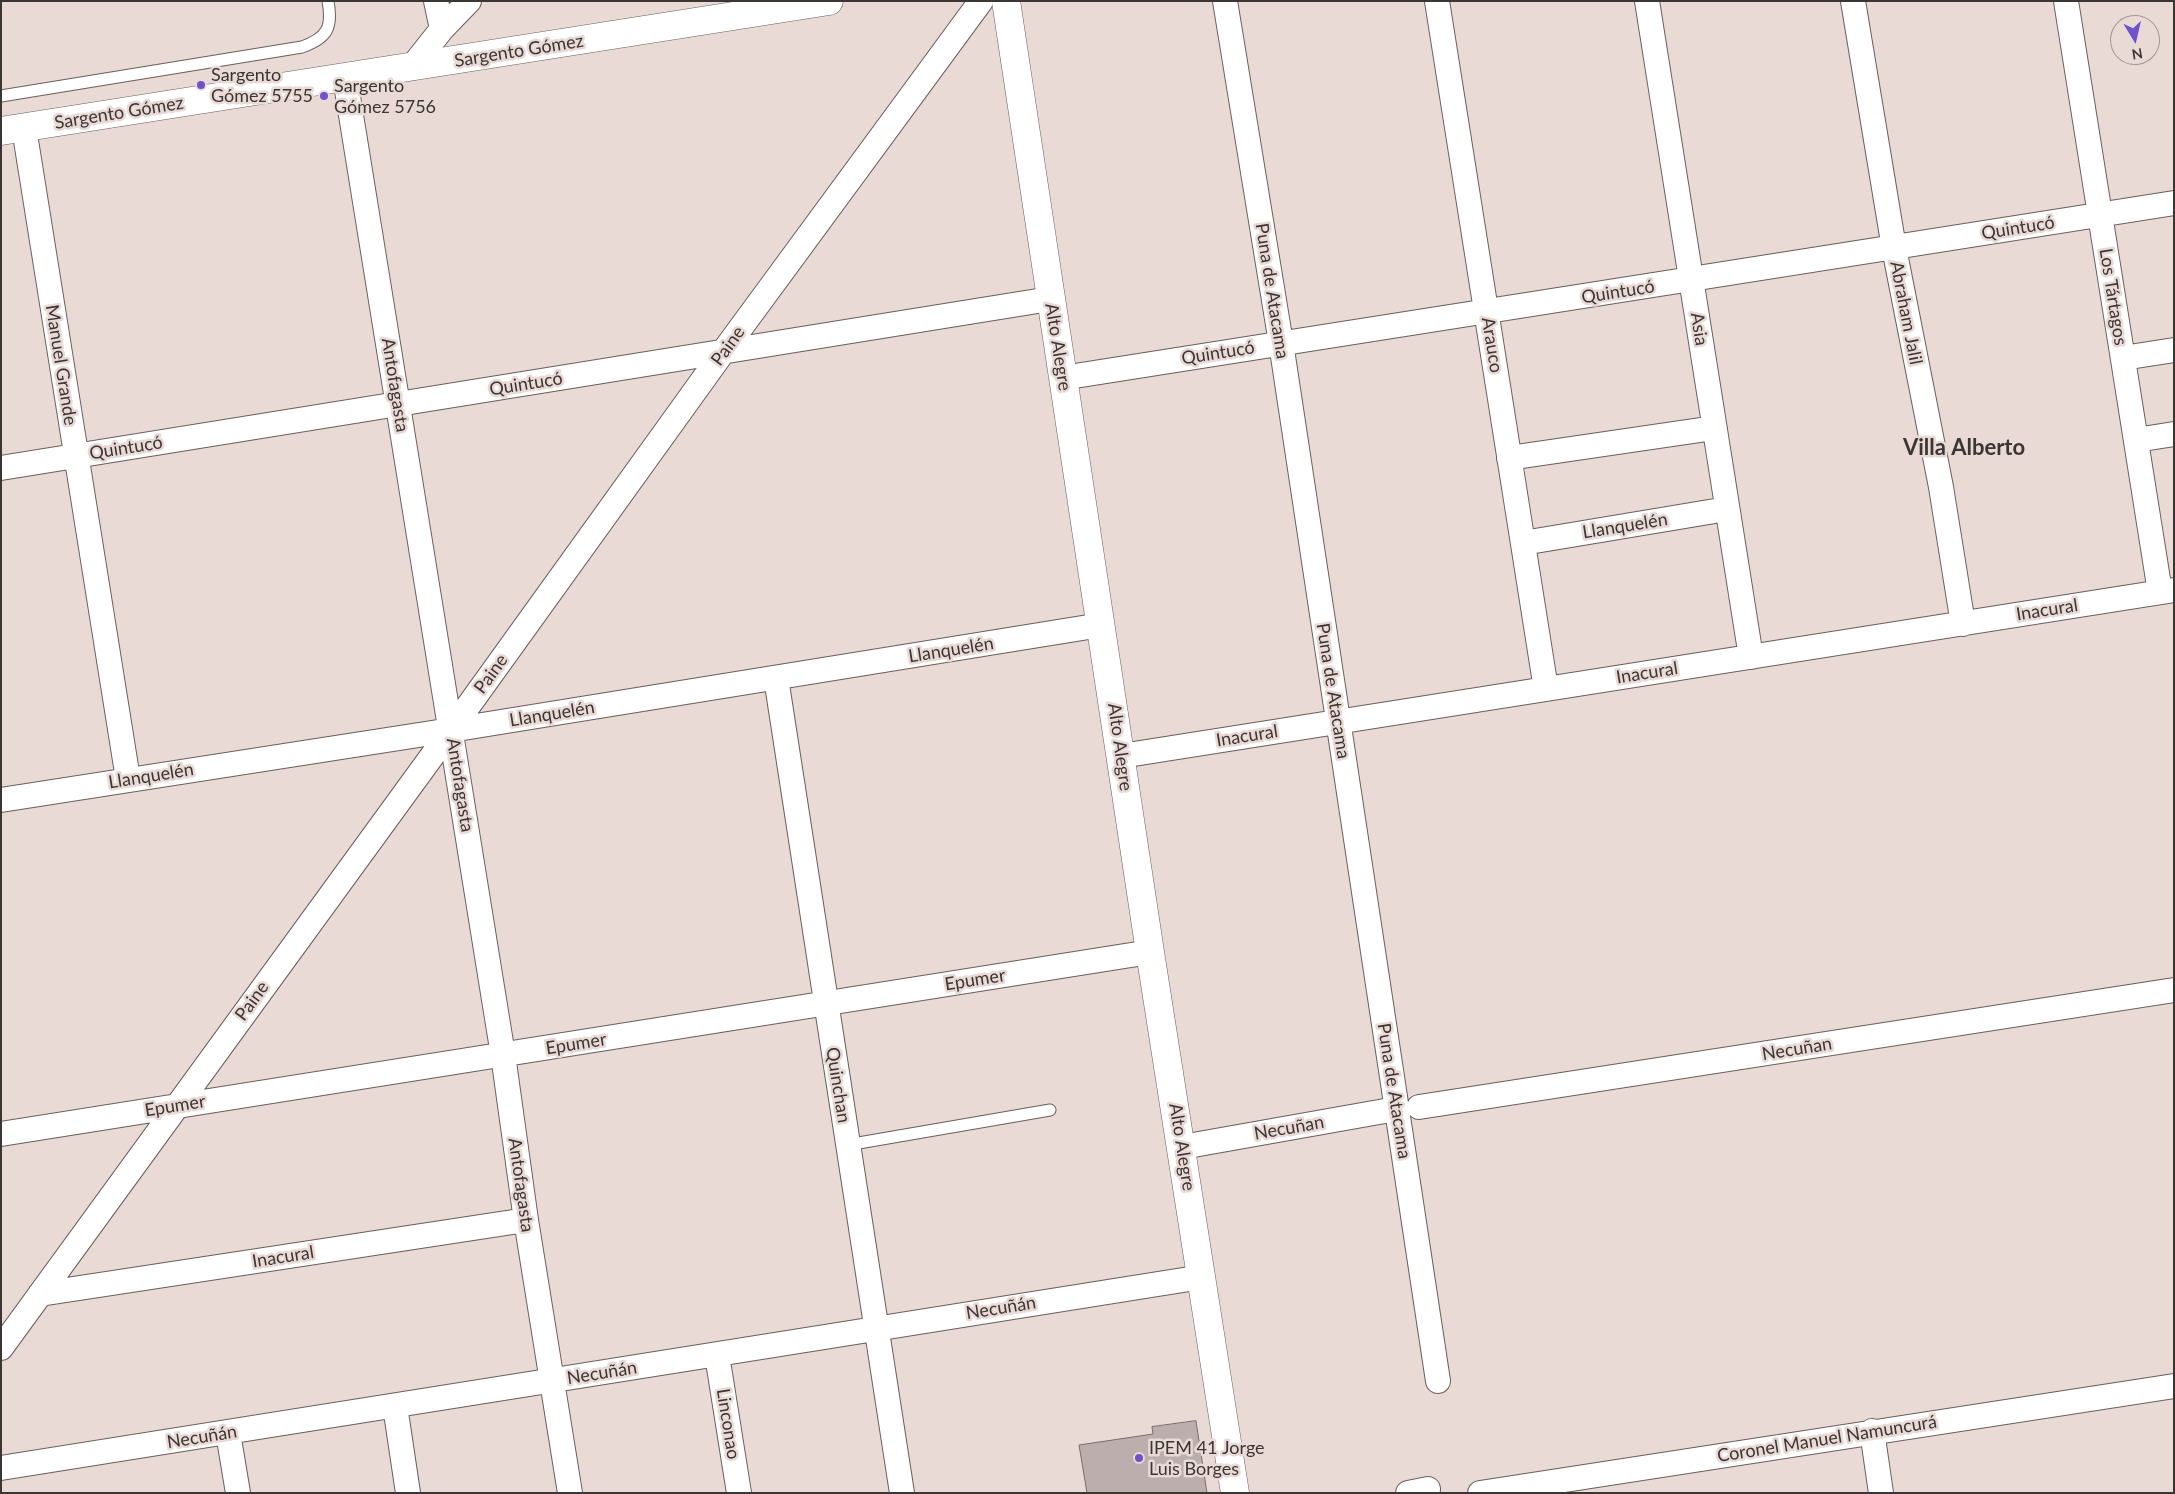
<!DOCTYPE html>
<meta charset="utf-8">
<style>
body{margin:0}
#map{position:relative;width:2175px;height:1494px;overflow:hidden;background:#e9dad6;font-family:Lato,sans-serif}
canvas{display:block}
.frame{position:absolute;inset:0;border:2px solid #3b3533;pointer-events:none}
.north{position:absolute;left:2110px;top:15px;width:50px;height:50px;box-sizing:border-box;background:#e9dad6;border:1px solid #a39895;border-radius:50%;rotate:171deg;font-size:14px;font-weight:700;line-height:20px;text-align:center;color:#3b3533}
.north::after{content:'';display:block;margin:auto;width:18px;height:22px;background:#6f51cb;clip-path:polygon(50% 0,100% 100%,50% 72%,0 100%)}
</style>
<div id="map">
<canvas width="2175" height="1494"></canvas>
<div class="frame"></div>
<div class="north">N</div>
</div>
<script>
const c = document.querySelector('canvas').getContext('2d');
c.lineJoin = 'round';
function paint(path, color) { c.fillStyle = color; c.fill(path, 'evenodd'); }
function strokePath(path, color, width, dash) { c.strokeStyle = color; c.lineWidth = width; c.lineCap = dash ? 'butt' : 'round'; c.setLineDash(dash || []); c.stroke(path); }
function write(font, color, halo, rows, align = 'center') {
  c.font = font + ' Lato,sans-serif'; c.lineWidth = 5; c.setLineDash([]); c.textBaseline = 'middle'; c.strokeStyle = halo; c.fillStyle = color; for (const [text, x, y, turn = 0] of rows) {
    c.save(); c.translate(x, y); c.rotate((+turn || 0) * Math.PI / 180); c.textAlign = isNaN(turn) ? turn : align; if (halo) c.strokeText(text, 0, 0); c.fillText(text, 0, 0); c.restore();
  }
}
const building = new Path2D(`
 M 1196,1421 L 1207,1493 L 1087,1493 L 1079,1445 L 1153,1434 L 1152,1427 Z`);
const lane = new Path2D(`
 M 1,96 L 302,47 C 327,38 333,28 328,1
 M 847,1145 L 1050,1110`);
const street = new Path2D(`
 M 436,1 L 442,29
 M 1225,1 L 1281,343 L 1438,1381
 M 1437,1 L 1546,689
 M 1647,1 L 1751,657
 M 1853,1 L 1894,248 L 1941,487 L 1963,624
 M 2066,1 L 2160,592
 M 411,68 L 442,29 L 469,1
 M 345,78 L 503,1055 L 526,1220 L 570,1493
 M 24,128 L 128,779
 M 2123,358 L 2174,350
 M 1062,378 L 2174,203
 M 2136,440 L 2174,434
 M 1509,458 L 1714,428
 M 1,468 L 1050,299
 M 1523,543 L 1727,509
 M 776,678 L 902,1493
 M 1121,756 L 2174,590
 M 1,800 L 451,730 L 1101,625
 M 1419,1107 L 2174,990
 M 1,1134 L 1150,952
 M 1182,1147 L 1396,1109
 M 40,1294 L 526,1220
 M 1,1348 L 451,730 L 723,352 L 981,1
 M 717,1355 L 739,1493
 M 395,1406 L 408,1493
 M 1872,1431 L 1881,1493
 M 228,1433 L 238,1493
 M 1,1468 L 1202,1277
 M 1408,1493 L 1428,1489
 M 1480,1493 L 2174,1386`);
const secondary = new Path2D(`
 M 1006,1 L 1150,952 L 1235,1493
 M 1,131 L 829,1`);
const markers = [
 [201,85,5,"#6f51cb"],
 [324,96,5,"#6f51cb"],
 [1139,1458,5,"#6f51cb"]
];
const streetNames = [
 ["Sargento Gómez",519,51,-9],
 ["Sargento Gómez",119,113,-9],
 ["Quintucó",2018,228,-9],
 ["Puna de Atacama",1272,291,81],
 ["Quintucó",1618,292,-9],
 ["Los Tártagos",2113,297,81],
 ["Abraham Jalil",1906,313,79],
 ["Asia",1699,329,81],
 ["Arauco",1492,345,81],
 ["Paine",728,346,-54],
 ["Alto Alegre",1058,347,81],
 ["Quintucó",1218,353,-9],
 ["Manuel Grande",61,365,81],
 ["Quintucó",526,384,-9],
 ["Antofagasta",395,385,81],
 ["Quintucó",126,448,-9],
 ["Llanquelén",1625,526,-9],
 ["Inacural",2047,610,-9],
 ["Llanquelén",951,650,-9],
 ["Inacural",1647,673,-9],
 ["Paine",491,674,-54],
 ["Puna de Atacama",1333,691,81],
 ["Llanquelén",552,714,-9],
 ["Inacural",1247,736,-9],
 ["Alto Alegre",1120,747,82],
 ["Llanquelén",151,776,-9],
 ["Antofagasta",460,785,81],
 ["Epumer",975,980,-9],
 ["Paine",252,1001,-54],
 ["Epumer",576,1044,-9],
 ["Necuñan",1797,1049,-9],
 ["Quinchan",838,1085,81],
 ["Puna de Atacama",1394,1091,81],
 ["Epumer",175,1106,-9],
 ["Necuñan",1289,1128,-10],
 ["Alto Alegre",1182,1147,81],
 ["Antofagasta",521,1185,82],
 ["Inacural",283,1257,-9],
 ["Necuñán",1001,1308,-9],
 ["Necuñán",602,1373,-9],
 ["Linconao",728,1424,81],
 ["Necuñán",202,1437,-9],
 ["Coronel Manuel Namuncurá",1827,1439,-9]
];
const poiNames = [
 ["Sargento",211,75],
 ["Gómez 5755",211,96],
 ["Sargento",334,86],
 ["Gómez 5756",334,107],
 ["IPEM 41 Jorge",1149,1448],
 ["Luis Borges",1149,1469]
];
const districtNames = [
 ["Villa Alberto",1964,448]
];
paint(building, '#bdaeae');
strokePath(building, '#796c6c', 1);
strokePath(lane, '#6a5e5b', 13);
strokePath(street, '#6a5e5b', 26);
strokePath(secondary, '#6a5e5b', 29);
strokePath(lane, '#fff', 11);
strokePath(street, '#fff', 24);
strokePath(secondary, '#fff', 28);
for (const [x, y, r, color] of markers) { const dot = new Path2D(); dot.arc(x, y, r, 0, 2 * Math.PI); c.fillStyle = color; c.fill(dot); strokePath(dot, '#e9dad6', 2); }
write('18px', '#3b3533', '#e9dad6', streetNames);
write('18px', '#3b3533', '#e9dad6', poiNames, 'left');
write('bold 22px', '#3b3533', '#e9dad6', districtNames);
</script>
